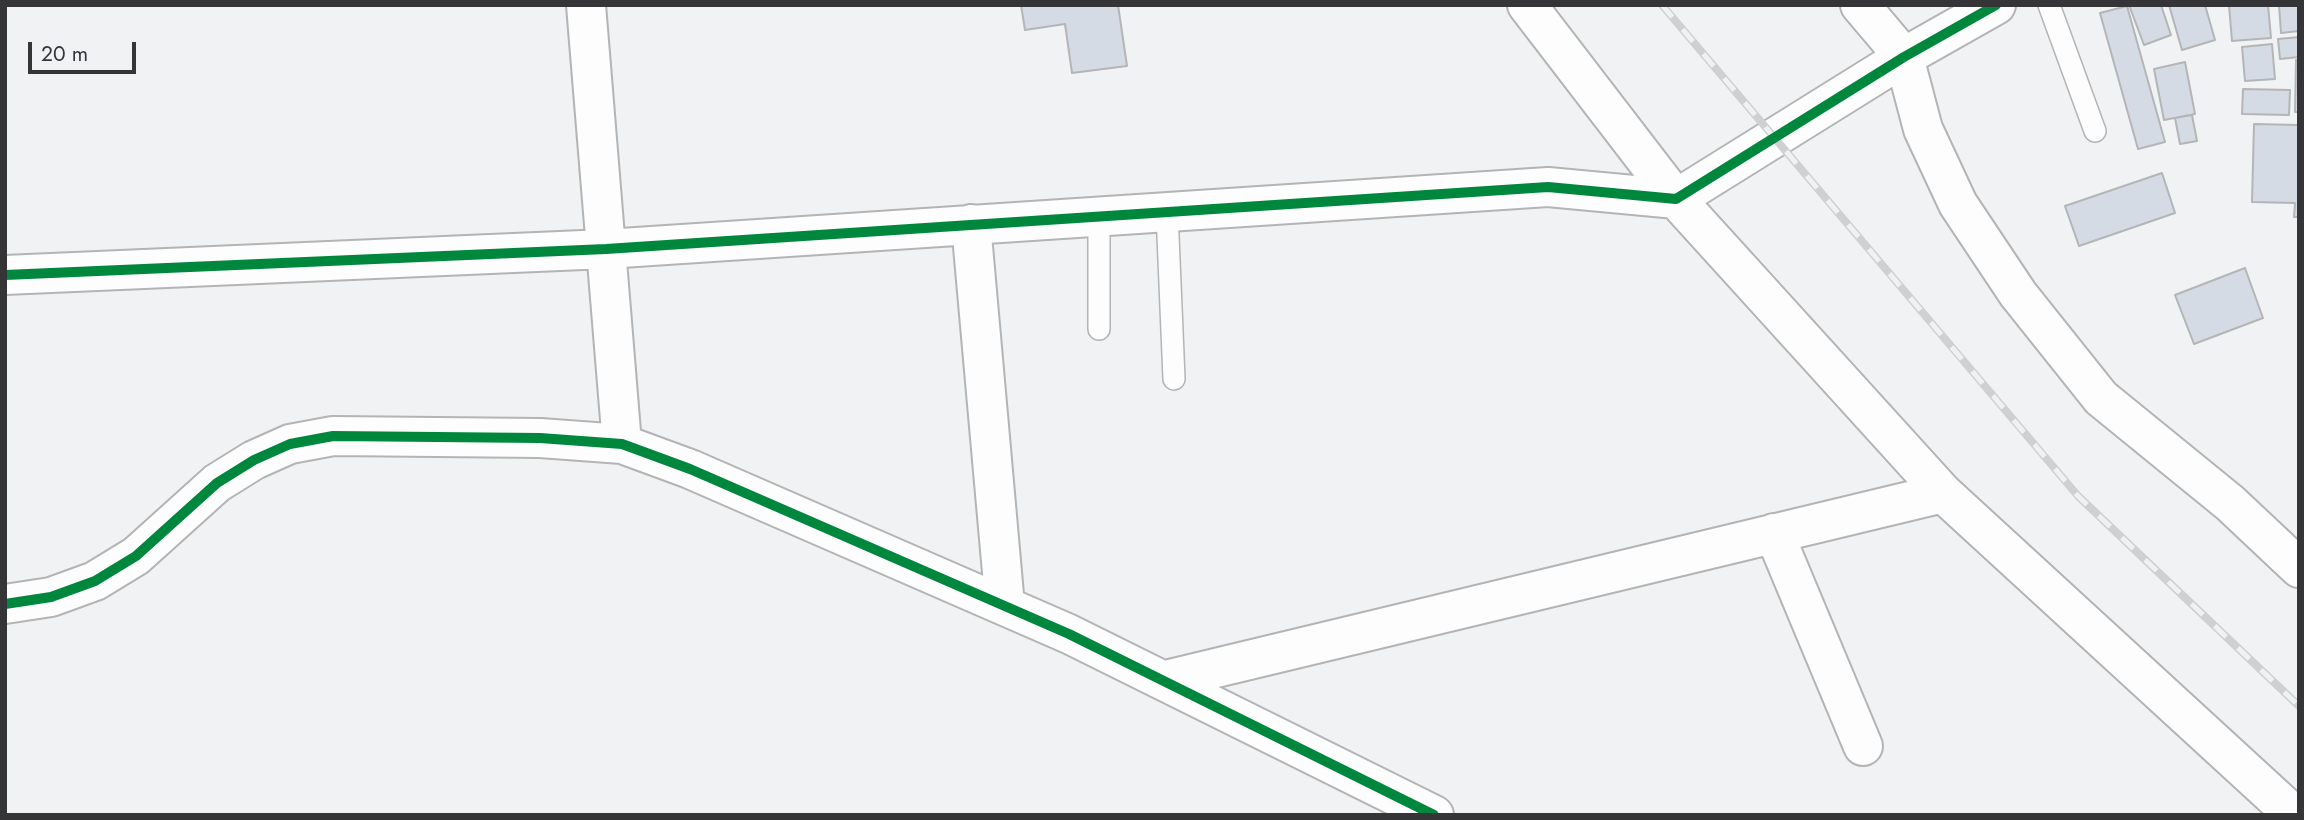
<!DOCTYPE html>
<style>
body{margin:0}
#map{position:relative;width:2304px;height:820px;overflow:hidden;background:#f0f2f4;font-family:Jost,sans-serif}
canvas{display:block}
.frame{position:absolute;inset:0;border:7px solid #353537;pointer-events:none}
.scale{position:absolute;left:28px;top:42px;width:108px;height:32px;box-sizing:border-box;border:4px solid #353537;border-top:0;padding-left:9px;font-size:21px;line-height:24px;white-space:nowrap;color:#353537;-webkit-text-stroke:5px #eff2f5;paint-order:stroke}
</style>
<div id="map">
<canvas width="2304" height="820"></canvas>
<div class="frame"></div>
<div class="scale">20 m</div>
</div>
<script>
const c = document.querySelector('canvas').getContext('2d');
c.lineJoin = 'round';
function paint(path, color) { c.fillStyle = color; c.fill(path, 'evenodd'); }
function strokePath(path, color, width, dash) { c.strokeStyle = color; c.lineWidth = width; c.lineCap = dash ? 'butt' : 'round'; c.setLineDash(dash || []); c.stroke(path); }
const building = new Path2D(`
 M 1021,5 L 1118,5 L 1127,66 L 1072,73 L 1065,24 L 1025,30 Z
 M 2129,5 L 2161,5 L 2171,35 L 2144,45 Z
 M 2169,5 L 2205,5 L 2215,40 L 2182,50 Z
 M 2229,5 L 2268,5 L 2271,38 L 2232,41 Z
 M 2279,5 L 2299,5 L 2299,31 L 2281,33 Z
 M 2127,6 L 2165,142 L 2138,149 L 2100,13 Z
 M 2299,37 L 2299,57 L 2280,59 L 2278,39 Z
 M 2272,44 L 2275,79 L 2245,81 L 2242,47 Z
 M 2296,60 L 2299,60 L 2299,112 L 2295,112 Z
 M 2185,62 L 2195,114 L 2164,120 L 2154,69 Z
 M 2243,89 L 2290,90 L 2289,115 L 2242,114 Z
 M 2192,115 L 2197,141 L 2180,144 L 2175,118 Z
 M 2254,124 L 2299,125 L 2299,217 L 2294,217 L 2295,203 L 2252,202 Z
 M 2162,173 L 2175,213 L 2079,246 L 2065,206 Z
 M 2245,268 L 2263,318 L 2194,344 L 2175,295 Z`);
const lane = new Path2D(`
 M 2049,5 L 2095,131
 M 1167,212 L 1174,379
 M 1099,216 L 1099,329`);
const street = new Path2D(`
 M 586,5 L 622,444
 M 1527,5 L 1676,199 L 1943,493 L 2294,815
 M 1860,5 L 1904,57 L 1923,129 L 1958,204 L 2018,294 L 2101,398 L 2230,503 L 2299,568
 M 971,224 L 1005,606
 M 5,275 L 606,249 L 1548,187 L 1676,199 L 1904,57 L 1996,5
 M 1774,533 L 1863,746
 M 5,604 L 51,597 L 95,581 L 136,556 L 217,483 L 254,460 L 290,444 L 333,436 L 540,438 L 622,444 L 690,469 L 1069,634 L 1434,815
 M 1166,680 L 1943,493`);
const rail = new Path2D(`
 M 1662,5 L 2078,496 L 2299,706`);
const cycleway = new Path2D(`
 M 5,275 L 606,249 L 1548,187 L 1676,199 L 1904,57 L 1996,5
 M 5,604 L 51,597 L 95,581 L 136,556 L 217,483 L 254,460 L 290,444 L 333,436 L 540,438 L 622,444 L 690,469 L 1069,634 L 1434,815`);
paint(building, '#d5dbe5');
strokePath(building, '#b4b5b6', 2);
strokePath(lane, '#b3b4b5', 24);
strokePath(street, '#b3b4b5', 42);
strokePath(lane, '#fdfdfd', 21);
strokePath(street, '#fdfdfd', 38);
strokePath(rail, '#d0d0d0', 8);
strokePath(rail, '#eff2f5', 5, [16]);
strokePath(cycleway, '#00873e', 10);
</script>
